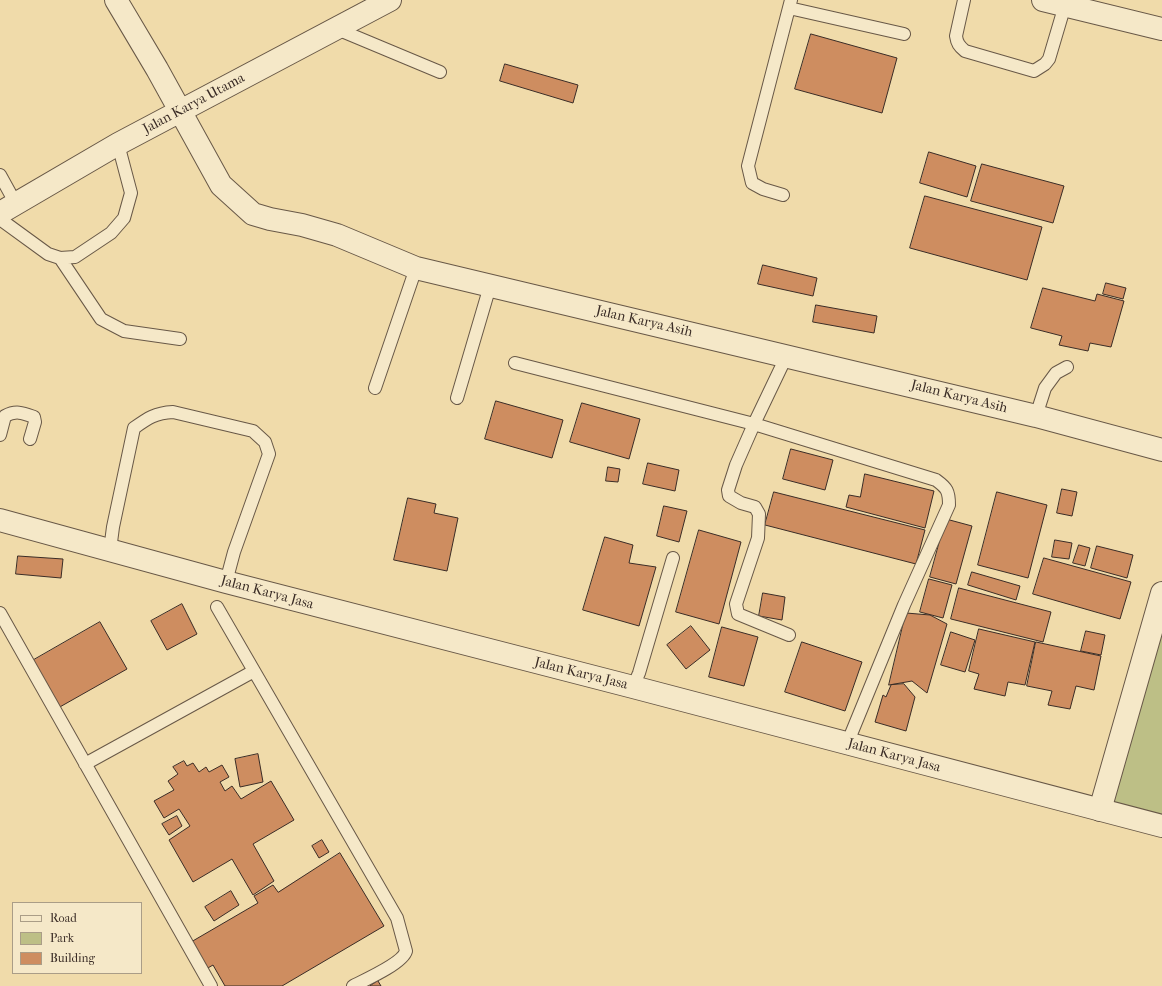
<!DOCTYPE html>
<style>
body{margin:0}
#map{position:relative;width:1162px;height:986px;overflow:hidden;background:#f0dbaa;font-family:"IM FELL French Canon",serif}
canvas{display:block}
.legend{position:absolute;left:12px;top:902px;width:130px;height:72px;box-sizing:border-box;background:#f5e8c8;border:1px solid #aa9d87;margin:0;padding:5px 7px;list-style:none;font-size:12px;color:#3a2c26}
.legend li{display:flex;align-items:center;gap:8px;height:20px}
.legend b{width:20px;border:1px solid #aa9d87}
</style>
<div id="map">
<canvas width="1162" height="986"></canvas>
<ul class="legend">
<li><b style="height:5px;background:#f5e8c8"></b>Road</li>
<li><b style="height:11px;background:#bdbf86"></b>Park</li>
<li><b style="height:11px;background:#ce8d60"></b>Building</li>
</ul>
</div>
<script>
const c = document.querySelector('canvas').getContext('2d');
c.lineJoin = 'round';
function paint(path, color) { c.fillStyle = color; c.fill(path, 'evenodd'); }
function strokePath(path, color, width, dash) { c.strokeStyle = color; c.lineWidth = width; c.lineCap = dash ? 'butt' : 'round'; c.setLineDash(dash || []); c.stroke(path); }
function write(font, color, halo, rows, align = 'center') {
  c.font = font + ' "IM FELL French Canon",serif'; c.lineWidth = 3; c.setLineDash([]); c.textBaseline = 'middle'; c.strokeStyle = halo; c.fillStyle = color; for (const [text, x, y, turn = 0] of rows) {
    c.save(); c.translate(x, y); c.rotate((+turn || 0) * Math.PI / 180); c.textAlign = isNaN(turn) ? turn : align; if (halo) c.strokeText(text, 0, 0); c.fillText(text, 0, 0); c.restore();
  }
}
const green = new Path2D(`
 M 1162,602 L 1162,817 L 1111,804 Z`);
const building = new Path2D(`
 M 811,34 L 897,58 L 882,113 L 795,89 Z
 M 505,64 L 578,85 L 573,103 L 500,81 Z
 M 929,152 L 976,166 L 967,197 L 920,183 Z
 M 982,164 L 1064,186 L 1053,223 L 971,201 Z
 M 925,196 L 1042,227 L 1027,280 L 910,248 Z
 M 763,265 L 817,278 L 813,296 L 758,284 Z
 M 1106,283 L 1126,288 L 1123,299 L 1103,294 Z
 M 1043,288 L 1095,301 L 1097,294 L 1124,301 L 1111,347 L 1090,343 L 1088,351 L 1059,345 L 1062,336 L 1031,328 Z
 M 816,305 L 877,316 L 874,333 L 813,322 Z
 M 496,401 L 563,420 L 552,458 L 485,439 Z
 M 582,403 L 640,419 L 629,459 L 570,442 Z
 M 791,449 L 833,460 L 825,490 L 783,479 Z
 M 648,463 L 679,470 L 675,491 L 643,484 Z
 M 608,467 L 620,469 L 618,482 L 606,481 Z
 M 865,474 L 934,491 L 925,528 L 846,507 L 849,495 L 860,497 Z
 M 1062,489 L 1077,492 L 1072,516 L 1057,513 Z
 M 774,492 L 925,530 L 916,564 L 765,525 Z
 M 997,492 L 1047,505 L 1028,578 L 978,565 Z
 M 408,498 L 436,504 L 434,513 L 458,518 L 447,571 L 394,560 Z
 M 664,506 L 687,511 L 679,542 L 657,536 Z
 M 946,519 L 972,526 L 956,584 L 930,577 Z
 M 699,530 L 741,542 L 719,624 L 676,612 Z
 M 605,537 L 633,545 L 629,563 L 656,567 L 639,626 L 583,610 Z
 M 1055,540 L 1072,543 L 1069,559 L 1052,557 Z
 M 1079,545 L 1090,548 L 1085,566 L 1073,563 Z
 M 1097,546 L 1133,555 L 1127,578 L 1091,568 Z
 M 18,556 L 63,559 L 61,578 L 16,574 Z
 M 1044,558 L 1131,582 L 1120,619 L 1033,594 Z
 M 972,572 L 1020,586 L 1016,600 L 968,585 Z
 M 929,579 L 952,585 L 943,618 L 920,612 Z
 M 959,588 L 1051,612 L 1043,642 L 951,619 Z
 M 763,593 L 785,597 L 782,620 L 759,616 Z
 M 182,604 L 197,634 L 167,650 L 151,621 Z
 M 906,613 L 930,615 L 947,624 L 927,693 L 912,681 L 889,685 Z
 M 100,622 L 127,669 L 58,708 L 32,661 Z
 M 691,626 L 710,650 L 686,669 L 667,645 Z
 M 722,627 L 758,637 L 744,686 L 709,677 Z
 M 979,629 L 1035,642 L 1025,685 L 1008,682 L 1005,696 L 974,689 L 979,674 L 969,671 Z
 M 1086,631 L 1105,635 L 1101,655 L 1081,651 Z
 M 951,632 L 975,640 L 965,672 L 941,665 Z
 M 802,642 L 862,662 L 845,711 L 785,692 Z
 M 1036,642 L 1101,656 L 1094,690 L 1076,686 L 1070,709 L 1048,705 L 1052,691 L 1027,686 Z
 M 904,684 L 915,697 L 906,731 L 875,722 L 883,695 L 886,697 L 891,685 Z
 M 258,754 L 263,782 L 240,787 L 235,759 Z
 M 184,761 L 187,766 L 193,763 L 199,772 L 206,767 L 209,772 L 222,765 L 229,777 L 220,782 L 225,791 L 232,786 L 241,799 L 271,781 L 294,820 L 253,844 L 274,881 L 253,895 L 232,859 L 193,882 L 169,840 L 190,826 L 179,809 L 164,818 L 154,801 L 174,790 L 168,781 L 178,774 L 173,767 Z
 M 177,816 L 182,826 L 169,835 L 162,824 Z
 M 322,840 L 329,852 L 319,858 L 312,846 Z
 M 340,853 L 384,926 L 282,986 L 225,986 L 213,965 L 206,969 L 191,942 L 258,903 L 254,896 L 273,885 L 278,892 Z
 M 231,891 L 239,905 L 214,921 L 205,907 Z
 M 378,981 L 381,986 L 370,986 Z`);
const service = new Path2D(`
 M 964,0 L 956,36 C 957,43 959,46 965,51 L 1034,71 L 1045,64 L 1049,59 L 1065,5
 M 789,8 L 904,34
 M 337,29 L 440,72
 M 0,175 L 16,204
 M 783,195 L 763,189 L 752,183 L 748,166 L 791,0
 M 0,219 L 48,254 L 60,258 L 75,257 L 111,233 L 124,218 L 131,193 L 118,144
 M 60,258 L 101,319 L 124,331 L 180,339
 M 515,363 L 754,424 L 787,355
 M 375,388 L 416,268
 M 457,398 L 490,286
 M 1036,416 L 1045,388 L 1056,373 L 1067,367
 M 0,435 L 5,416 C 16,410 23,413 34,417 L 35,422 L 30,439
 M 110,550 L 113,527 L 134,428 C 148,418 155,413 173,412 L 253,431 L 265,442 L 269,454 L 234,552 L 226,582
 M 217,607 L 397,918 L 406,951 C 403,963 365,980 353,986
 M 0,613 L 211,986
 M 789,635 L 738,614 L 736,604 L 758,538 L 759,514 L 755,507 L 741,503 L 729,496 L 728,490 L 736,465 L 754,424 L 936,480 C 947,488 949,491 949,505 L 904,605 L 847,744
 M 633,687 L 639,673 L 673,558
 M 85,764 L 254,671`);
const minor = new Path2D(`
 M 116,0 L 157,69 L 221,185 L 253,214 L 270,219 L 302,225 L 337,235 L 416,268 L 1036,416 L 1162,450
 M 1043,0 L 1162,29
 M 0,213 L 118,144 L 390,0
 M 1100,810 L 1162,593`);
const tertiary = new Path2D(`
 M 0,520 L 226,582 L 633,687 L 1162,826`);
const streetNames = [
 ["Jalan Karya Utama",194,104,-28],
 ["Jalan Karya Asih",644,322,13],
 ["Jalan Karya Asih",959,397,14],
 ["Jalan Karya Jasa",267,593,15],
 ["Jalan Karya Jasa",581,674,14],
 ["Jalan Karya Jasa",894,756,15]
];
paint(green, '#bdbf86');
paint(building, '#ce8d60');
strokePath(building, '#3a2c26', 1);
strokePath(service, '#685847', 14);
strokePath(minor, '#685847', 24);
strokePath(tertiary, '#685847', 24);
strokePath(service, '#f5e8c8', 12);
strokePath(minor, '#f5e8c8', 22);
strokePath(tertiary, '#f5e8c8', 22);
write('14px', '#3a2c26', '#f5e8c8', streetNames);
</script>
